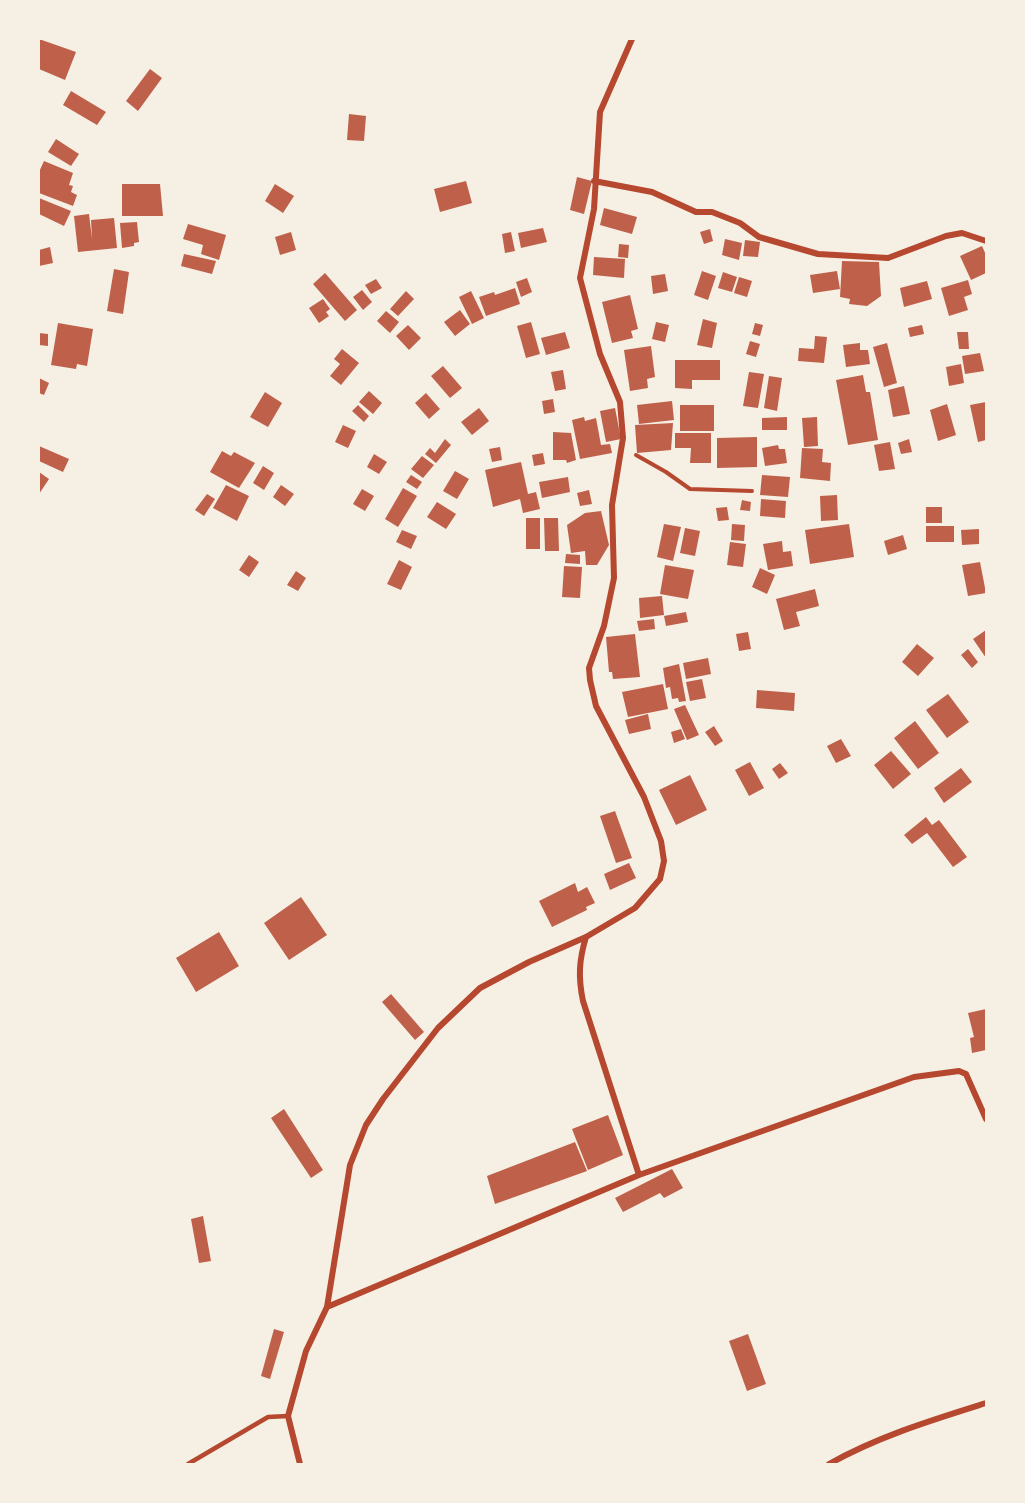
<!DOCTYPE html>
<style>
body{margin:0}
#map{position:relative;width:1025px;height:1503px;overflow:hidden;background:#f6efe4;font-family:"Fira Sans Condensed",sans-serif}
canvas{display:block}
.frame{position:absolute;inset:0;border:40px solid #f6efe4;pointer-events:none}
</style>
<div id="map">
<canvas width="1025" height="1503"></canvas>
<div class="frame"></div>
</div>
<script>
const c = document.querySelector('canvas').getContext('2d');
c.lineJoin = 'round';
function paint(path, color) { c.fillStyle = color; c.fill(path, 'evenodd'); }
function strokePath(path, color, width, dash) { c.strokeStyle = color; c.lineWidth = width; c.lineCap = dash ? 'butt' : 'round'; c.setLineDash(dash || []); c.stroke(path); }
const building = new Path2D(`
 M 39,39 L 76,52 L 65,80 L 39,69 Z
 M 150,69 L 162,78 L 138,111 L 126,101 Z
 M 71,91 L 106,112 L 97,125 L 63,105 Z
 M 349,114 L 366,116 L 364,141 L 347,140 Z
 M 56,139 L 79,154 L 71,166 L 48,152 Z
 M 44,161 L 73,173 L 69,185 L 73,186 L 71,192 L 77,195 L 73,206 L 39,193 L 39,172 Z
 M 577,177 L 592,181 L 584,214 L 570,210 Z
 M 466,181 L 472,203 L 440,212 L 434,189 Z
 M 122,184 L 160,184 L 163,216 L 122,216 Z
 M 275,184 L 294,196 L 283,213 L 265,201 Z
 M 39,198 L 71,211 L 64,226 L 39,214 Z
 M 604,208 L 637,217 L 632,234 L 600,225 Z
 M 89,214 L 92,239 L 91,220 L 114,218 L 117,248 L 78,252 L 74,216 Z
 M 137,222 L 139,242 L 134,243 L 134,246 L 122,248 L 120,223 Z
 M 188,224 L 226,235 L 219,260 L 201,254 L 203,245 L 183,239 Z
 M 543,228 L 547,242 L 521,248 L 518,233 Z
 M 710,229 L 713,241 L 704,244 L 700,232 Z
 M 291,232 L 296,250 L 280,255 L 275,237 Z
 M 511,232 L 515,251 L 505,253 L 502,234 Z
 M 725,239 L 742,243 L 739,260 L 722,255 Z
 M 745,240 L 760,242 L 758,257 L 743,256 Z
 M 619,244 L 629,245 L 628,258 L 618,257 Z
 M 982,246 L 986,255 L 986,273 L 971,280 L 960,256 Z
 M 50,247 L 53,263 L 39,266 L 39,250 Z
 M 184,254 L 216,261 L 212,274 L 181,266 Z
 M 594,257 L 625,259 L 624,278 L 593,275 Z
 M 842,261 L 879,262 L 881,296 L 867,306 L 849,304 L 850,299 L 840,297 Z
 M 114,269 L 129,272 L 123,314 L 107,311 Z
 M 702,271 L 716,276 L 708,300 L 694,295 Z
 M 837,271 L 840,289 L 813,293 L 810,275 Z
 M 723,272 L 737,277 L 732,292 L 718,288 Z
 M 325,273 L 357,310 L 345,321 L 313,284 Z
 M 665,274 L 668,291 L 653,294 L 651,276 Z
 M 739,277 L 752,281 L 747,297 L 734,293 Z
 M 527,278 L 532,292 L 521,297 L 516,282 Z
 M 376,279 L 382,288 L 371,294 L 365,285 Z
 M 968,280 L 972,294 L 964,297 L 968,310 L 949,316 L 941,288 Z
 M 927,281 L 932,299 L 904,307 L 900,288 Z
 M 515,288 L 520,304 L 486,316 L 479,297 L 494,292 L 495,295 Z
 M 362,290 L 372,302 L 363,310 L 353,297 Z
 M 406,291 L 414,299 L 398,316 L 390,309 Z
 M 471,291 L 484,318 L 472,324 L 459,297 Z
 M 630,295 L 638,329 L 631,331 L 633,338 L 612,343 L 602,302 Z
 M 323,299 L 330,309 L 326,312 L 329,316 L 319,323 L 309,308 Z
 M 460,310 L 470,324 L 455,336 L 444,322 Z
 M 386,311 L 399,322 L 390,333 L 377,321 Z
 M 703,319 L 717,323 L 712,348 L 697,345 Z
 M 531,322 L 540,354 L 526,358 L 517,326 Z
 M 656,322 L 669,325 L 665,342 L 652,339 Z
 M 58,323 L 93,329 L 87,366 L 77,364 L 76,369 L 51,365 Z
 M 755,323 L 763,325 L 760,336 L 752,334 Z
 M 408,325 L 421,338 L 409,350 L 396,336 Z
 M 922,325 L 924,334 L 910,337 L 908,328 Z
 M 565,332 L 570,348 L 546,355 L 541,338 Z
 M 957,332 L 968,332 L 969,349 L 959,349 Z
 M 39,333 L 48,334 L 48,346 L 39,345 Z
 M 815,336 L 827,337 L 824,363 L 798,361 L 799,348 L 814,349 Z
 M 750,341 L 760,344 L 756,357 L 746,354 Z
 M 860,343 L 860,350 L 868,350 L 870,364 L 846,367 L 843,345 Z
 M 887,343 L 897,383 L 884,387 L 873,347 Z
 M 651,346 L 655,377 L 647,379 L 648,388 L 630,391 L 624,350 Z
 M 342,349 L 359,363 L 341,385 L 330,376 L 340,364 L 334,359 Z
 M 980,353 L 984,371 L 965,374 L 962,356 Z
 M 675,360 L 720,360 L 720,380 L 692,380 L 692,389 L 675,388 Z
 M 961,364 L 964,383 L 949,386 L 946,367 Z
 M 443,366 L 462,388 L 450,398 L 431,376 Z
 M 563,370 L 566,389 L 555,391 L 551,372 Z
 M 749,372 L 764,374 L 758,408 L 743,406 Z
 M 863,375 L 866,392 L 870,392 L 878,440 L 848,445 L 836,380 Z
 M 769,376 L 782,378 L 777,411 L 764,408 Z
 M 39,378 L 49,383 L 44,395 L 39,393 Z
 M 904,386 L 910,414 L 893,417 L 888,390 Z
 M 369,391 L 382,403 L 373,414 L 359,402 Z
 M 265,392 L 282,403 L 268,427 L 250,417 Z
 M 426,393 L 440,409 L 429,419 L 415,403 Z
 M 553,399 L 555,412 L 544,414 L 542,401 Z
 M 672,401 L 674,420 L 639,424 L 637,405 Z
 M 986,402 L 986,440 L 978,442 L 970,405 Z
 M 947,404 L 956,435 L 938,441 L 930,410 Z
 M 358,405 L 369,416 L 364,422 L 352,411 Z
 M 680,405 L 714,405 L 714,431 L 680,431 Z
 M 479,408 L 489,421 L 472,435 L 461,422 Z
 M 615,408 L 621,439 L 606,442 L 600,411 Z
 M 584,417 L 585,421 L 596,418 L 601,445 L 610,444 L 612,453 L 580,459 L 572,420 Z
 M 787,417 L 787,430 L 762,430 L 762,418 Z
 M 817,417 L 818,446 L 804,447 L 802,418 Z
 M 673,423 L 671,450 L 637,453 L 635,425 Z
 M 343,425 L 356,431 L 348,448 L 335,442 Z
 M 553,432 L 571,433 L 576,460 L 567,463 L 566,460 L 553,460 Z
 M 675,433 L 711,433 L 711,463 L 690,463 L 691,448 L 675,448 Z
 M 757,437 L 757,467 L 717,468 L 717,438 Z
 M 445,439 L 451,445 L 436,463 L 425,454 L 430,448 L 435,453 Z
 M 909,439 L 912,452 L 901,454 L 898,443 Z
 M 890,442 L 895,469 L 879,471 L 874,445 Z
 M 778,445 L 779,449 L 785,449 L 787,463 L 765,466 L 762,448 Z
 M 39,446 L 69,459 L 63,472 L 39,461 Z
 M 500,447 L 502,460 L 492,462 L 489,449 Z
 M 802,448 L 823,449 L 822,462 L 831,463 L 830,481 L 800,478 Z
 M 222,451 L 231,456 L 234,452 L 255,463 L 239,488 L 210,472 Z
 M 543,453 L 545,464 L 534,466 L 532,455 Z
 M 374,454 L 387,462 L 379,474 L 367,467 Z
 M 422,456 L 434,465 L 423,478 L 411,469 Z
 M 521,462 L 528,494 L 536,492 L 540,509 L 523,513 L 520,499 L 493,507 L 485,470 Z
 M 263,466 L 274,473 L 264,490 L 253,483 Z
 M 455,471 L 469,479 L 457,499 L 443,491 Z
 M 39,472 L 49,479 L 39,494 Z
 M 411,475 L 422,482 L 417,489 L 406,482 Z
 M 762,475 L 790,477 L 788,497 L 760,495 Z
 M 568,477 L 570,492 L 542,498 L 539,482 Z
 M 226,485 L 249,496 L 237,521 L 213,508 Z
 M 281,485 L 294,494 L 285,506 L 273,497 Z
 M 403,488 L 417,496 L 398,527 L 385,519 Z
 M 362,489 L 374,496 L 365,511 L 353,504 Z
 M 589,490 L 592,504 L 580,506 L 577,493 Z
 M 207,494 L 215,499 L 204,516 L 195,510 Z
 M 837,495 L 838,520 L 821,521 L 820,496 Z
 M 761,499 L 786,501 L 785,518 L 760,516 Z
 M 742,500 L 751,502 L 750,511 L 740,510 Z
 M 437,502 L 456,514 L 446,529 L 427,517 Z
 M 727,507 L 729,520 L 718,521 L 716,508 Z
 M 926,507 L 942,507 L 942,523 L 926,523 Z
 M 601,511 L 609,545 L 597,565 L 586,565 L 585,551 L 571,553 L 567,525 L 585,513 Z
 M 526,518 L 540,518 L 540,549 L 526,549 Z
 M 544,518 L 558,518 L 559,551 L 545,551 Z
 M 664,524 L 681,527 L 673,561 L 657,557 Z
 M 732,524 L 745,525 L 744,541 L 731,540 Z
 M 849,524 L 854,557 L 810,564 L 805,530 Z
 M 926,526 L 954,526 L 954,542 L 926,542 Z
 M 685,528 L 700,531 L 695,556 L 680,553 Z
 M 979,529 L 979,544 L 962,545 L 961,530 Z
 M 402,530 L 417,536 L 411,549 L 396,542 Z
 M 903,535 L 907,549 L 888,555 L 884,541 Z
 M 782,541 L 783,552 L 791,551 L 793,566 L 768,570 L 763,544 Z
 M 730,542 L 746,544 L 743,567 L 727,565 Z
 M 566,554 L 580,555 L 580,564 L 565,563 Z
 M 249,555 L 259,562 L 249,577 L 239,570 Z
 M 399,560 L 412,567 L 401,590 L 387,584 Z
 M 980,562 L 986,593 L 968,596 L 962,565 Z
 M 665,565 L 694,570 L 688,599 L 660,594 Z
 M 564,566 L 582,567 L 580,598 L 562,597 Z
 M 760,568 L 775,575 L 767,594 L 752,587 Z
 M 296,571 L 306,578 L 298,591 L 287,585 Z
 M 815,589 L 819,606 L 796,612 L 800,626 L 784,630 L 776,599 Z
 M 662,596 L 664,615 L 640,618 L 639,598 Z
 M 686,612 L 688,622 L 666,626 L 664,616 Z
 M 654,619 L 655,629 L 639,631 L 637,621 Z
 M 986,630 L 986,658 L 973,639 Z
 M 748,632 L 751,649 L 739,651 L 736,634 Z
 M 635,634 L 640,677 L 613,679 L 612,672 L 609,672 L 606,637 Z
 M 917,644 L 934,658 L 918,676 L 902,662 Z
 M 968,649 L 978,662 L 972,668 L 961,655 Z
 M 708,658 L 711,674 L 686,679 L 683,663 Z
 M 679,664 L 686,701 L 679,702 L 678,698 L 672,699 L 670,687 L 666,688 L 663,668 Z
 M 702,679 L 706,698 L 690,701 L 686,682 Z
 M 663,684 L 668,709 L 628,717 L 622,692 Z
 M 757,690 L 795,693 L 794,711 L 756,708 Z
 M 948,694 L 969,722 L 947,738 L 926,710 Z
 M 685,705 L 699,735 L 687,740 L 674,709 Z
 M 648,714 L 651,729 L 629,734 L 625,720 Z
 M 915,721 L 939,753 L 918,769 L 894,738 Z
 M 714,726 L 723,741 L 715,746 L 705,732 Z
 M 681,729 L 685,739 L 674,743 L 671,732 Z
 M 841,739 L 851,756 L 836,763 L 827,746 Z
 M 891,751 L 911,774 L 893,789 L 874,765 Z
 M 750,762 L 764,788 L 749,796 L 735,770 Z
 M 780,763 L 788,773 L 779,779 L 772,769 Z
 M 961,768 L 972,782 L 944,803 L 934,788 Z
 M 690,775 L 707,810 L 676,825 L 659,790 Z
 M 615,811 L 632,858 L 616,863 L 600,816 Z
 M 926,817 L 932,825 L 939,820 L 967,857 L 953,867 L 927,833 L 912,844 L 904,835 Z
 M 629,863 L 636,878 L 610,890 L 604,874 Z
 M 575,883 L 578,892 L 587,887 L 595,903 L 586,907 L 587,910 L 552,927 L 539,901 Z
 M 301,897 L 327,935 L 289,960 L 264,923 Z
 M 219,932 L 239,966 L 196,992 L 176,958 Z
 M 391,994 L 424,1032 L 415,1040 L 382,1002 Z
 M 986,1009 L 986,1050 L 972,1053 L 970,1038 L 974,1037 L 968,1013 Z
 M 284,1109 L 323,1170 L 311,1178 L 271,1118 Z
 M 608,1115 L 623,1155 L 588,1170 L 572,1129 Z
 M 575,1142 L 587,1171 L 495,1204 L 487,1176 Z
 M 672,1169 L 683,1188 L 664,1198 L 660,1193 L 623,1212 L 615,1198 Z
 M 203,1216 L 211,1261 L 199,1263 L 191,1219 Z
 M 274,1329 L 284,1332 L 270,1379 L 261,1376 Z
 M 748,1334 L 766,1384 L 747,1391 L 729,1341 Z`);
const path = new Path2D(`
 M 636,455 L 666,472 L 690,489 L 752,491`);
const service = new Path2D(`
 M 188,1464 L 268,1417 L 288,1416`);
const minor = new Path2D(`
 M 594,181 L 652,192 L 696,212 L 712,212 L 740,223 L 759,237 L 818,254 L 888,258 L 946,236 L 962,233 L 986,241
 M 586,937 C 579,960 578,977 583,1001 L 639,1175
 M 327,1307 L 639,1175 L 914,1077 L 959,1071 L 966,1074 L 986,1119
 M 300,1464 L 288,1416 L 306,1351 L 327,1307 L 350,1165 L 366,1125 L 383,1099 L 438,1028 L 480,988 L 529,962 L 586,937 L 635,908 L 660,879 L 664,861 L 661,841 L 644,797 L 596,706 L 590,680 L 589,668 L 604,626 L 614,578 L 612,505 L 623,438 L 620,402 L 600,354 L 580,278 L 594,209 L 600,112 L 632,39
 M 829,1464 C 879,1436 932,1420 986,1403`);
paint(building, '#bf614a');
strokePath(path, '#b5482f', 4);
strokePath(service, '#b5482f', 4.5);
strokePath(minor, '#b5482f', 6);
</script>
